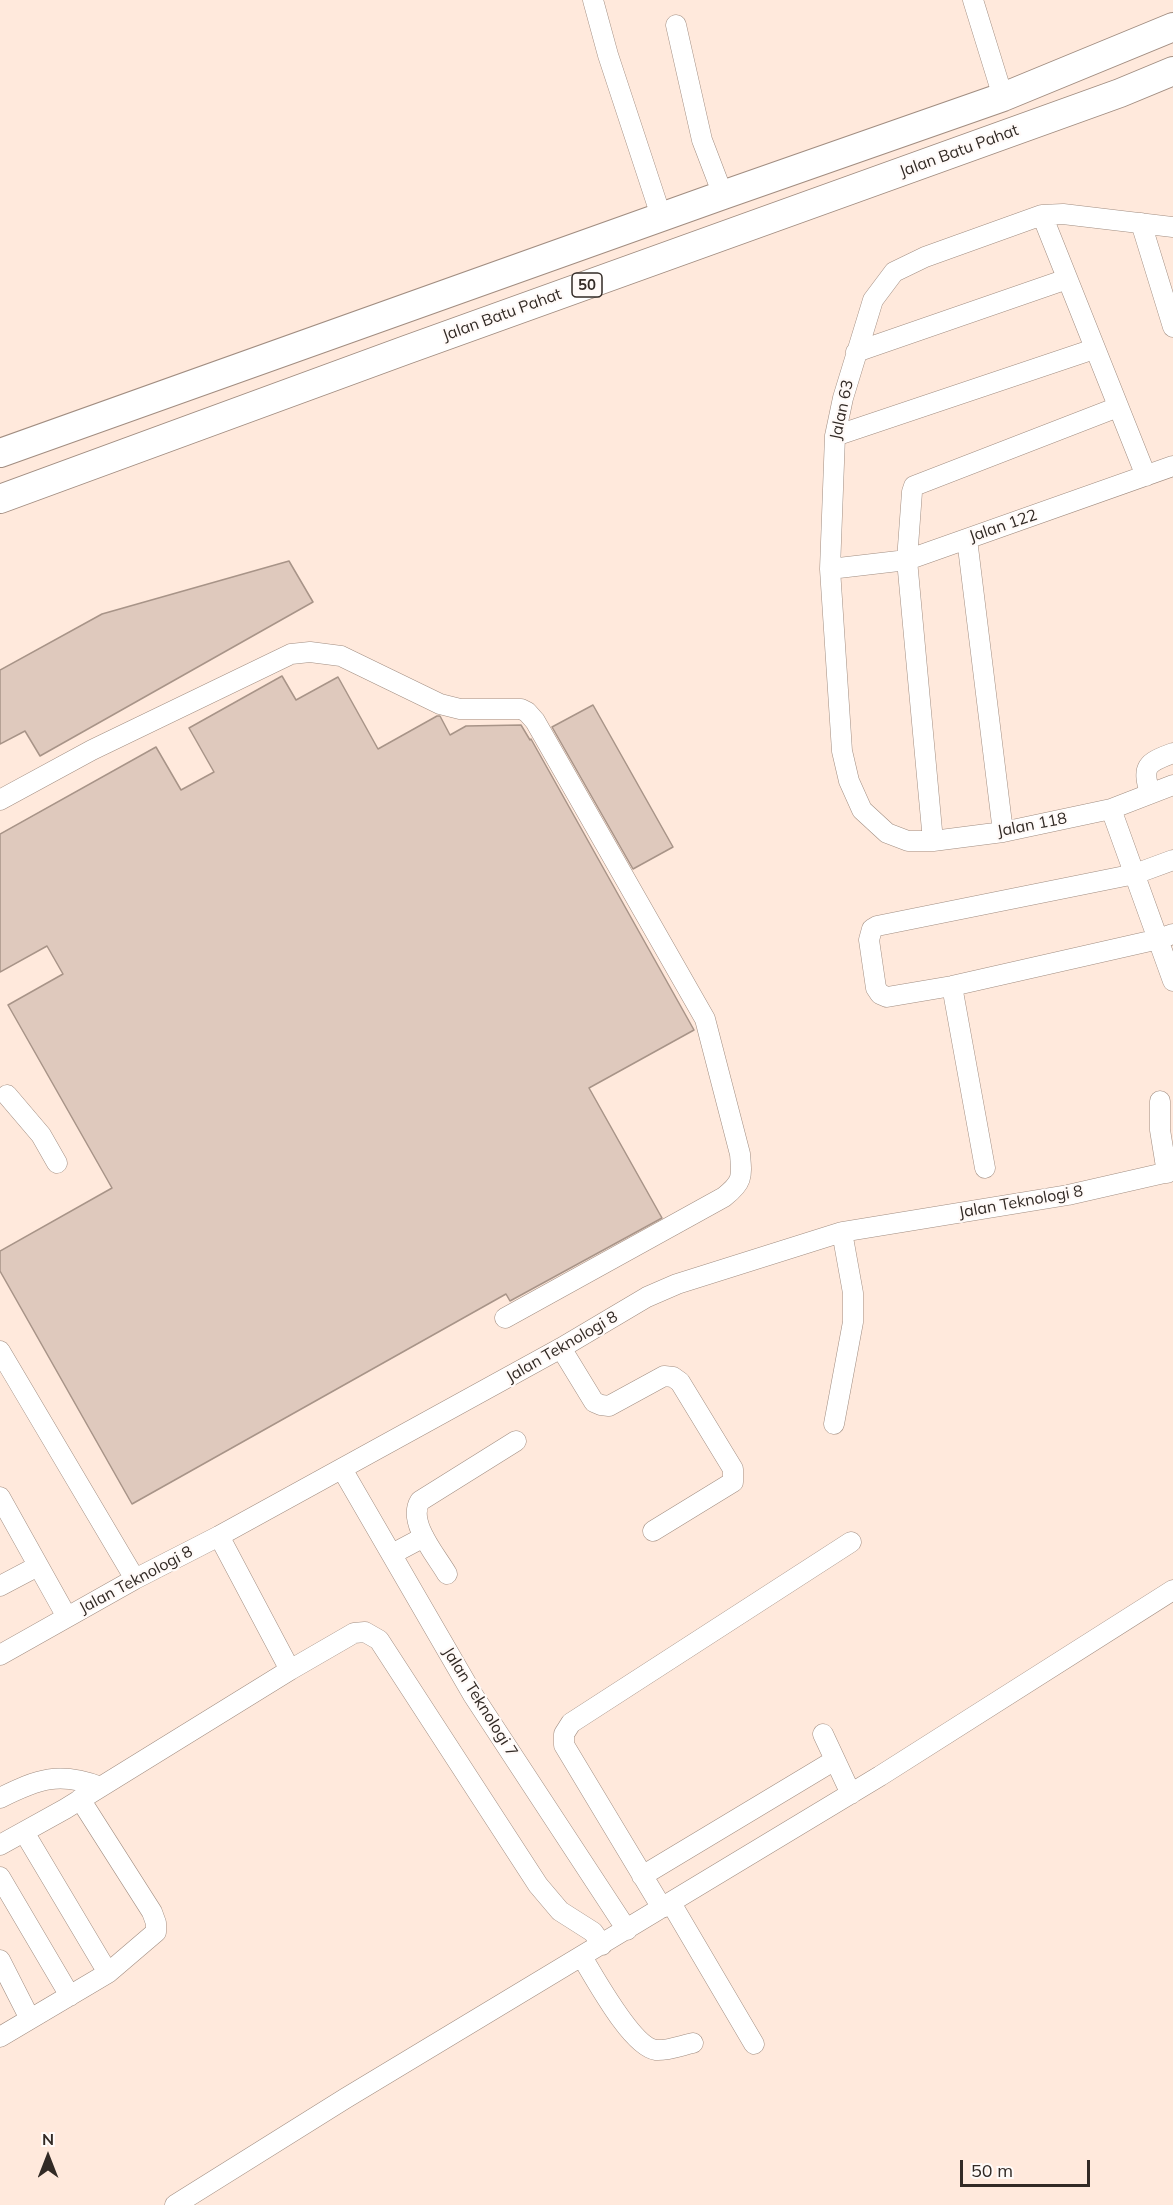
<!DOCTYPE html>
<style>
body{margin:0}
#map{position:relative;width:1173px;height:2205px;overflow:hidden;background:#ffe9dc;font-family:Mulish,sans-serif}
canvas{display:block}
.north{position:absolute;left:18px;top:2127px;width:60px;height:60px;-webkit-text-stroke:4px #fffaf8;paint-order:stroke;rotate:0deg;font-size:16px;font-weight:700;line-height:24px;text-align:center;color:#322a25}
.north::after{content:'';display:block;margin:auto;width:21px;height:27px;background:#322a25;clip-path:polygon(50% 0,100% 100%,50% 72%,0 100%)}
.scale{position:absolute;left:960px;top:2160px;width:130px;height:27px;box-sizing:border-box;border:3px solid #322a25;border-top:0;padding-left:8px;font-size:18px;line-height:21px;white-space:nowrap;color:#322a25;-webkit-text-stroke:4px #fffaf8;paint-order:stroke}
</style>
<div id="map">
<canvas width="1173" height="2205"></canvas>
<div class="north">N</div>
<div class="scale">50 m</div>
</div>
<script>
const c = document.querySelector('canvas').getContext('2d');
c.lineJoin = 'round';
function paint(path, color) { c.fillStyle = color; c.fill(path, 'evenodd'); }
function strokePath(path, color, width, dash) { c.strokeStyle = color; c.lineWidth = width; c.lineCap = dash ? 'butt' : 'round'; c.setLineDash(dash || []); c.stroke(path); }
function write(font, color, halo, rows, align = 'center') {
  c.font = font + ' Mulish,sans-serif'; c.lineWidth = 4.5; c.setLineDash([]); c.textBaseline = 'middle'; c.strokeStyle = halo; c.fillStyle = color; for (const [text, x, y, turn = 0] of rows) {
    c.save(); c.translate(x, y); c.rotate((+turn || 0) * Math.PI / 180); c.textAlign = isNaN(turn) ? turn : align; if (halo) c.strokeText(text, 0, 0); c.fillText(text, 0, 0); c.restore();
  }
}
const building = new Path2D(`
 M 289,561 L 313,602 L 40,756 L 25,731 L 0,744 L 0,670 L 102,614 Z
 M 282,676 L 296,700 L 338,677 L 378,749 L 437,716 L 440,716 L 450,735 L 466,726 L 521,725 L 530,740 L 531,739 L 694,1030 L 589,1088 L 662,1218 L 510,1301 L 506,1294 L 132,1504 L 0,1271 L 0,1251 L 112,1188 L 8,1005 L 63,974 L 47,946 L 0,972 L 0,834 L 156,747 L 181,790 L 214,772 L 189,728 Z
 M 593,705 L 673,847 L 633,869 L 552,727 Z`);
const minor = new Path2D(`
 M 593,0 L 608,55 L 661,216
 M 973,0 L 1003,97
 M 676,25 L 702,140 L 723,195
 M 1042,215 L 1146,476
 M 1141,223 L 1173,327
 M 1173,227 L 1063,214 L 1042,215 L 925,257 L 894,272 L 873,300 L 843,398 L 835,436 L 830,569 L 842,751 L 849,781 L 862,810 L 887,833 L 908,841 L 933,841 L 1003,832 L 1111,809 L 1173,785
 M 856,352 L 1067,279
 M 835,436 L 1094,349
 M 967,539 L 1003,832
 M 830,569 L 907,560 L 1173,466
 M 1150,794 C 1142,766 1146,763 1173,753
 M 0,800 L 92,750 L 291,654 L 310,652 L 341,656 L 440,704 L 460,709 L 521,709 L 527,712 L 535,721 L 705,1019 L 740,1154 C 742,1177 743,1182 724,1197 L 505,1318
 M 1111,809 L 1173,981
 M 933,841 L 907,560 L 912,492 L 914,486 L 1118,407
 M 1173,860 L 1135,874 L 877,926 L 872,929 L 869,940 L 876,988 L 880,994 L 887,997 L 952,986 L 1159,939 L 1173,934
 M 952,986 L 985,1168
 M 7,1095 L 41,1135 L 57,1163
 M 1160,1101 L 1160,1130 L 1167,1173
 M 561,1348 L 594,1402 L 601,1405 L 609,1406 L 664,1376 L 673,1377 L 680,1382 L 733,1469 L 733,1482 L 653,1531
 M 0,1351 L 135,1579
 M 834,1424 L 853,1322 L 853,1293 L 842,1232
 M 342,1469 L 473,1695 L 627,1930
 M 0,1497 L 67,1617
 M 392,1554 L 424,1537
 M 447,1574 C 436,1555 407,1522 420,1501 L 516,1441
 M 0,1586 L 38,1566
 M 0,1655 L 135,1579 L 219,1536 L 561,1348 L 647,1297 L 677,1284 L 842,1232 L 1068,1195 L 1173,1171
 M 290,1670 L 354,1633 L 365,1632 L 379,1640 L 538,1885 L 560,1911 L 593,1932 L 602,1945
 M 823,1734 L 851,1794
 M 0,1798 C 38,1779 59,1771 101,1787
 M 24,1832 L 108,1973
 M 0,1845 L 65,1809 L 290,1670 L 219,1536
 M 642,1876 L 835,1760
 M 0,1877 L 70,1996
 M 671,1903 L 754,2044
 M 662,1908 L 564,1745 L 564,1734 L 571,1723 L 851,1542
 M 582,1957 C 595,1978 632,2047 656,2050 C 667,2051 683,2045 693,2043
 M 0,1960 L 30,2019
 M 0,2037 L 108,1973 L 156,1932 L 156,1923 L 152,1912 L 80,1799
 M 175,2205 L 346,2098 L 880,1776 L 1173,1590`);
const highway = new Path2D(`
 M 0,453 L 723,195 L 1003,97 L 1173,27
 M 0,499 L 406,350 L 1120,93 L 1173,71`);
const shields = [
 [587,285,30]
];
const shieldNames = [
 ["50",587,285]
];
const streetNames = [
 ["Jalan Batu Pahat",959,151,-20],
 ["Jalan Batu Pahat",502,315,-20],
 ["Jalan 63",842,410,-78],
 ["Jalan 122",1003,526,-19],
 ["Jalan 118",1032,825,-11],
 ["Jalan Teknologi 8",1021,1202,-10],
 ["Jalan Teknologi 8",562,1347,-30],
 ["Jalan Teknologi 8",136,1580,-28],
 ["Jalan Teknologi 7",480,1702,58]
];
paint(building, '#dfc9bd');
strokePath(building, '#a89488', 1.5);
strokePath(minor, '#a18d81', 21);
strokePath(highway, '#a18d81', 30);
strokePath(minor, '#fff', 20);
strokePath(highway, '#fff', 28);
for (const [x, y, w] of shields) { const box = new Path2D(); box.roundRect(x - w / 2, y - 12, w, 24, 4.5); c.fillStyle = '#fffaf8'; c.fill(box); strokePath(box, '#322a25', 1.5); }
write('bold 15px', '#322a25', null, shieldNames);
write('16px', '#322a25', '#fffaf8', streetNames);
</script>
